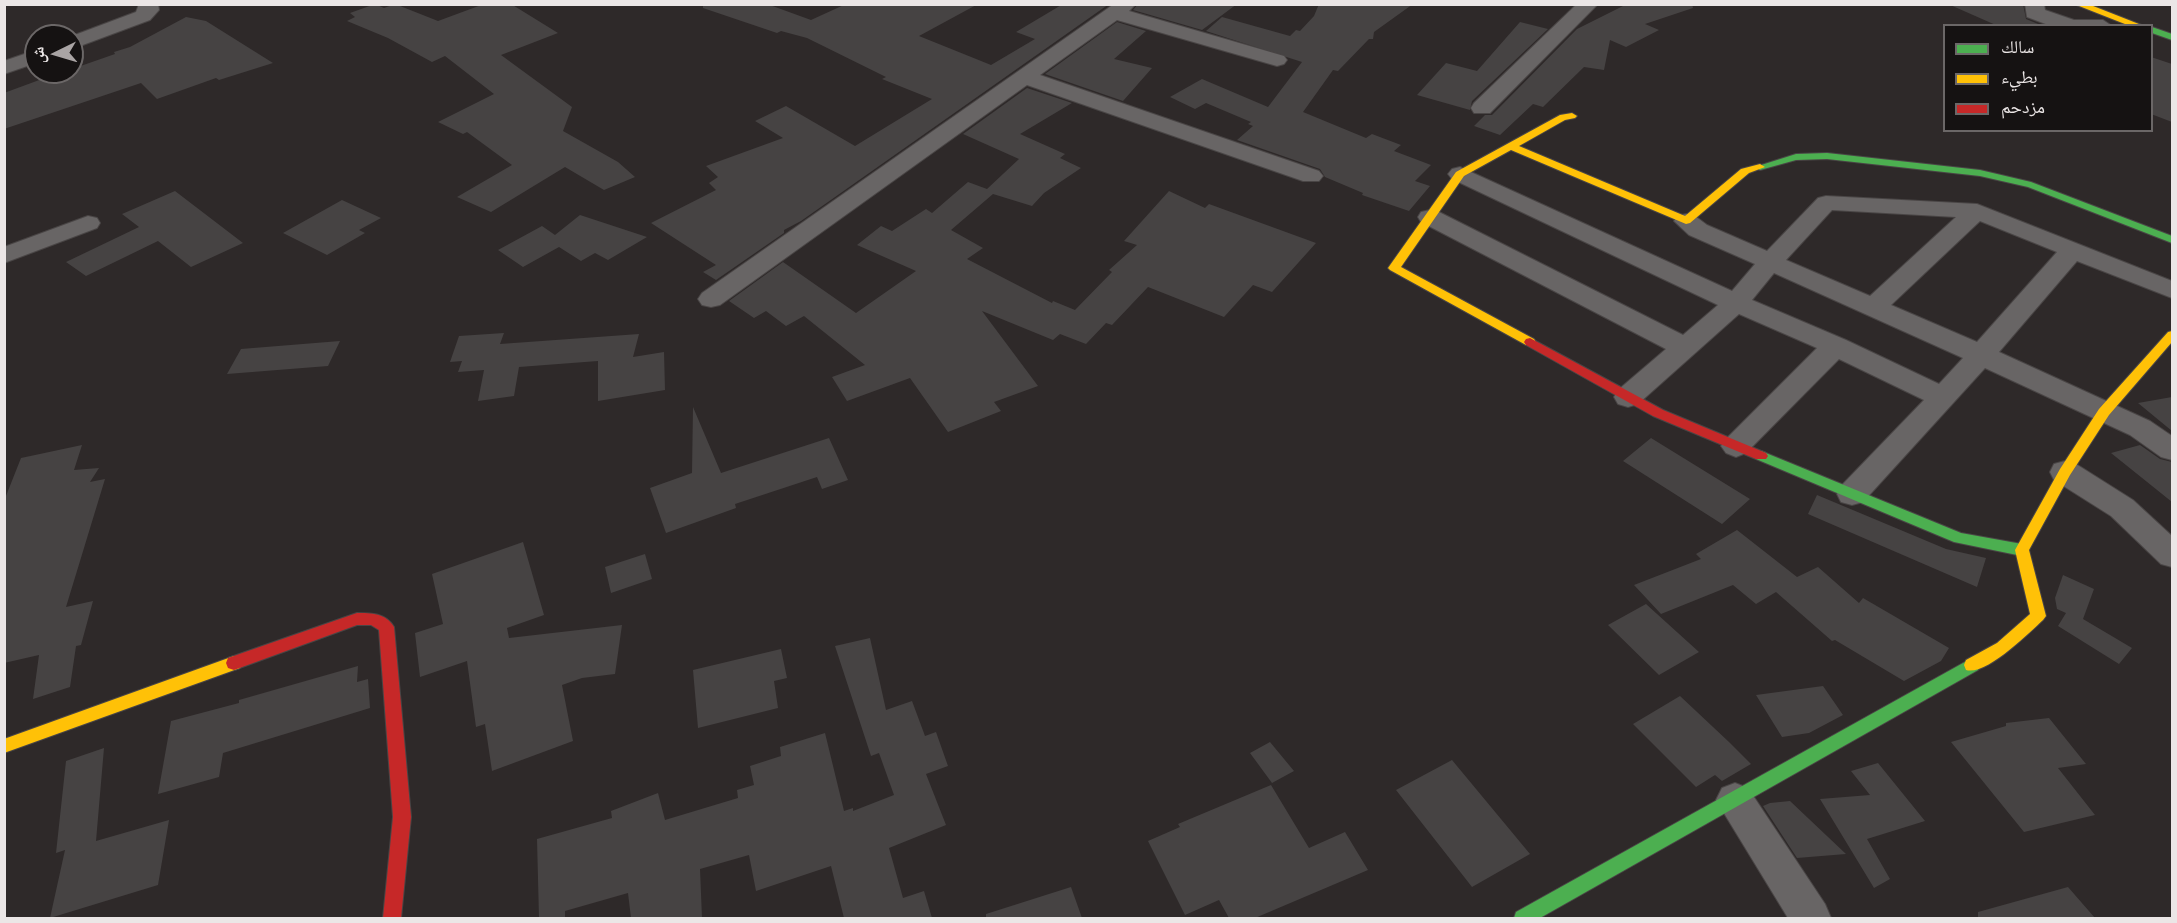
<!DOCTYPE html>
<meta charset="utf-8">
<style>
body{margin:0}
#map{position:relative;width:2177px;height:923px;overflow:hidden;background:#2e2929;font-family:Inter,"Noto Naskh Arabic",sans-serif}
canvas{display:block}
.frame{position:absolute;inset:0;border:6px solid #ebe6e6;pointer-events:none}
.legend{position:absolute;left:1943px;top:24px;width:210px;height:108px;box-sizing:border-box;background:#151212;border:2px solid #6b6767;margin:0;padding:8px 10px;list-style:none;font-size:18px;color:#ebe6e6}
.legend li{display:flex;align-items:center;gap:12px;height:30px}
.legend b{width:30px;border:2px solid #6b6767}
.north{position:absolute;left:24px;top:24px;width:60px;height:60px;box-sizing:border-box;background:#151212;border:2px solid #6b6767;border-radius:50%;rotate:265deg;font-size:16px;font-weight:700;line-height:24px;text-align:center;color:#ebe6e6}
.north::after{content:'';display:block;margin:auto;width:21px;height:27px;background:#a9a4a4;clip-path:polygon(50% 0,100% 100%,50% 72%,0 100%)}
</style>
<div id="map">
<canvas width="2177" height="923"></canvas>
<div class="frame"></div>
<ul class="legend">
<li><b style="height:8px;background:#4caf50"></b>سالك</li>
<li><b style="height:8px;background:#ffc107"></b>بطيء</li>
<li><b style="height:8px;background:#c62828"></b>مزدحم</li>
</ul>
<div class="north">ش</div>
</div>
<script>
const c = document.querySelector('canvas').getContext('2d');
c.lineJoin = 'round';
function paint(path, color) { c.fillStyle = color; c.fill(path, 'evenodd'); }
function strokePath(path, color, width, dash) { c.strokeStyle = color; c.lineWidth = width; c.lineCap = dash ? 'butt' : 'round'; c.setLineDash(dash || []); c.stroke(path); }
const building = new Path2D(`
 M 375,4 L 384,8 L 395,4 L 438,21 L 484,4 L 511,4 L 558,33 L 501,55 L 572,107 L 563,131 L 618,162 L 635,177 L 604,190 L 565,167 L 491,212 L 457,197 L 512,165 L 467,132 L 463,134 L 438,122 L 494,94 L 445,56 L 432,62 L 388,38 L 347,21 L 355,17 L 350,13 Z
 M 703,4 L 767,4 L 811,20 L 846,4 L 978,4 L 919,36 L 991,65 L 1035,39 L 1016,32 L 1063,4 L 1109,4 L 801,221 L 784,230 L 784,233 L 716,280 L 703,272 L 716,265 L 651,223 L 716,190 L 709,183 L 718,177 L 706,166 L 783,138 L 755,121 L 786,106 L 855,146 L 932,99 L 882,79 L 886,77 L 807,38 L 781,31 L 777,33 L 703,8 Z
 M 1138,4 L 1237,4 L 1202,30 L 1133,10 Z
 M 1319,4 L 1413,4 L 1374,32 L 1373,39 L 1369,39 L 1338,71 L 1333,70 L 1303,112 L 1366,138 L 1372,134 L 1401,145 L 1394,151 L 1431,165 L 1415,181 L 1430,186 L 1409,211 L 1362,195 L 1363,193 L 1325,177 L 1320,169 L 1237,140 L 1253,126 L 1248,124 L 1251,122 L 1206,103 L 1195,109 L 1170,97 L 1202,79 L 1268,107 L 1302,62 L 1206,31 L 1222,17 L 1290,36 L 1296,30 L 1300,31 L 1314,16 Z
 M 1627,4 L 1692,4 L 1693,8 L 1645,24 L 1659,30 L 1626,47 L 1610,40 L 1604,70 L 1584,67 L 1543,107 L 1533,104 L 1500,135 L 1474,126 L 1485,115 L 1492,115 L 1577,29 Z
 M 1948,4 L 2023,4 L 2026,19 L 2043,26 L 1998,26 Z
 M 186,17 L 206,21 L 273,63 L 219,80 L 216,78 L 157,99 L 141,83 L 4,129 L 4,93 L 61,72 L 72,72 L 72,69 L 115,54 L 114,52 L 130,47 Z
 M 1117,22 L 1146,31 L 1114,59 L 1152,68 L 1123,101 L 1045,74 Z
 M 1520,22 L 1548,29 L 1472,101 L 1470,110 L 1417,95 L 1446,63 L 1477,71 Z
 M 2151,57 L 2172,64 L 2172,122 L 2151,114 Z
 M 1027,88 L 1072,103 L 1020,134 L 1065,154 L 1060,158 L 1081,168 L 1044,193 L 1032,206 L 993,194 L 951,230 L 983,248 L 967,259 L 1052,303 L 1053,301 L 1075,310 L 1112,272 L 1109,270 L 1137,245 L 1124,241 L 1169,191 L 1205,208 L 1209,204 L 1316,243 L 1272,292 L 1253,285 L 1224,317 L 1148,287 L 1112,325 L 1106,323 L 1086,344 L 1060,334 L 1053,340 L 982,311 L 1038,386 L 994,402 L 1001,411 L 948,432 L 910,378 L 847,401 L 832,377 L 865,365 L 804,316 L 786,326 L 766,311 L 754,318 L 729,301 L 783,262 L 856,313 L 916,271 L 857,245 L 881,226 L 892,231 L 926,209 L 932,213 L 968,182 L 987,189 L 1019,159 L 963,134 Z
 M 175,191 L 243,243 L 191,267 L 158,241 L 86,276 L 66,262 L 139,227 L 122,214 Z
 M 342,200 L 381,218 L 359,230 L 365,233 L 327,255 L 283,233 Z
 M 580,215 L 647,237 L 608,260 L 595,253 L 581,261 L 559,247 L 523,267 L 498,250 L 542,226 L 555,235 Z
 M 504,333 L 500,344 L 639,334 L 633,357 L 664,352 L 665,390 L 598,401 L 598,361 L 519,367 L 514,396 L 478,401 L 484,370 L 458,372 L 462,361 L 450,362 L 459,336 Z
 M 340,341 L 328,366 L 227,374 L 241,349 Z
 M 2172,397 L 2172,431 L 2138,403 Z
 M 693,407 L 721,473 L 829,438 L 848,480 L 822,489 L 817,477 L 735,504 L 736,508 L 666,533 L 650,488 L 692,473 Z
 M 1651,438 L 1750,499 L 1722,524 L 1623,461 Z
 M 82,445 L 74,470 L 99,468 L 90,482 L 105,479 L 66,607 L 93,601 L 81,645 L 76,646 L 70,687 L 33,699 L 39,655 L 4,663 L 4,501 L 21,458 Z
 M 2140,445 L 2160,459 L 2172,462 L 2172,502 L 2111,453 Z
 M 1817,495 L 1946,549 L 1986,558 L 1977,587 L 1808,514 Z
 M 1737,530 L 1797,577 L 1818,567 L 1859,603 L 1863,598 L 1949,648 L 1941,661 L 1904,681 L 1835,640 L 1832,641 L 1776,592 L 1756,604 L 1733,585 L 1661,614 L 1634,585 L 1701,559 L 1696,554 Z
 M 523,542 L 544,615 L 507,628 L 509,638 L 622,625 L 615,674 L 582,678 L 562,685 L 573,741 L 492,771 L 485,724 L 476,727 L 467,661 L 420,677 L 415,633 L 443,624 L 432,574 Z
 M 645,554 L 652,579 L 611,593 L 605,567 Z
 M 2063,575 L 2094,589 L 2083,619 L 2132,648 L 2119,664 L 2058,626 L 2066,613 L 2057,609 L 2055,598 Z
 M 1646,604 L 1699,652 L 1659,675 L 1608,625 Z
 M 870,638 L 886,710 L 912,701 L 925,736 L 936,732 L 948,766 L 926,774 L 946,825 L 889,848 L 903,898 L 924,891 L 932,918 L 844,918 L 831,866 L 756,891 L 749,855 L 700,869 L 702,918 L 631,918 L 628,893 L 565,911 L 565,918 L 539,918 L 537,839 L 612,818 L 611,811 L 658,793 L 665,820 L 738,798 L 737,790 L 754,785 L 750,766 L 781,756 L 780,747 L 825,733 L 844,811 L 853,808 L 853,811 L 894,795 L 879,753 L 871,756 L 835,646 Z
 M 781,649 L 787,678 L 774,681 L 778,708 L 698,728 L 693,670 Z
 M 358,666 L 357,682 L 368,679 L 370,708 L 223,753 L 219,777 L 158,794 L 171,721 L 239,703 L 239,700 Z
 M 1823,686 L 1843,715 L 1809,733 L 1782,737 L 1756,695 Z
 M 1680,696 L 1729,742 L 1751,764 L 1722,781 L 1715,775 L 1696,787 L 1633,724 Z
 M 2049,718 L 2086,764 L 2058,768 L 2095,815 L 2024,832 L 1951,742 L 2006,726 L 2006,723 Z
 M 1270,742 L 1294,771 L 1272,783 L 1250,753 Z
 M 104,748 L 96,841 L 169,820 L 158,885 L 50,918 L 65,850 L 56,853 L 66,761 Z
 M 1452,760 L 1530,854 L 1472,887 L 1396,790 Z
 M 1878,763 L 1925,821 L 1867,839 L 1890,879 L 1874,888 L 1820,799 L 1870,795 L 1851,771 Z
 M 1271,785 L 1309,848 L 1345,832 L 1368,870 L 1255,918 L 1229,918 L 1219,900 L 1185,915 L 1148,841 L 1180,827 L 1178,824 Z
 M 1790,801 L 1846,854 L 1797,858 L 1763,806 L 1770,803 Z
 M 1071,887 L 1082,918 L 986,918 L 986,914 Z
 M 2068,887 L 2095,918 L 1978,918 L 1978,912 Z`);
const street = new Path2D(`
 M 139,4 L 158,4 L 159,10 L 150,20 L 72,49 L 72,36 L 136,12 Z
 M 1114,4 L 1136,4 L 1129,11 L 1284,56 L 1287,60 L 1284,64 L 1277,66 L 1117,20 L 1040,75 L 1319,171 L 1323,176 L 1319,181 L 1303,181 L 1027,85 L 720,305 L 711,307 L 702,305 L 698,299 L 702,293 Z
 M 1577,4 L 1598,4 L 1490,113 L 1474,113 L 1471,108 L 1474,103 Z
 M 2025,4 L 2044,4 L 2045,10 L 2074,20 L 2103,20 L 2112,26 L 2051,26 L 2027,17 Z
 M 36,50 L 36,63 L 4,74 L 4,61 Z
 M 1460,167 L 1732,291 L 1755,264 L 1689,235 L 1674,221 L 1677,216 L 1686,214 L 1695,216 L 1707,225 L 1767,251 L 1818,198 L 1826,196 L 1977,204 L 2172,281 L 2172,298 L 2077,261 L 1999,352 L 2150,421 L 2172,436 L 2172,460 L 2161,457 L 2130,435 L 1985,368 L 1863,502 L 1852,505 L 1841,502 L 1837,494 L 1841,486 L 1924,400 L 1839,359 L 1746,453 L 1736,457 L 1726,453 L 1721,446 L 1726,439 L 1817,348 L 1739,314 L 1638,404 L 1628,407 L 1618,404 L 1614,397 L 1618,390 L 1666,349 L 1421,222 L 1418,217 L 1421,212 L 1430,210 L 1439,212 L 1683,335 L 1718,305 L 1452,179 L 1448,174 L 1452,169 ZM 1832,210 L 1956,217 L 1870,296 L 1786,260 ZM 1980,221 L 2057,252 L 1977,342 L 1891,305 ZM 1774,273 L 1963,358 L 1939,384 L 1846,340 L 1752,300 Z
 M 88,216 L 97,218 L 100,223 L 97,228 L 4,263 L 4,247 Z
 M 2065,461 L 2076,464 L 2133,500 L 2172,536 L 2172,567 L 2161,564 L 2111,516 L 2054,480 L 2050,472 L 2054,464 Z
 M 1735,783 L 1748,788 L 1825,904 L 1831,918 L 1788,918 L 1716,800 L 1722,788 Z`);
const fast = new Path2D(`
 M 2152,27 L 2172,34 L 2172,40 L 2152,33 Z
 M 1827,153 L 1980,170 L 2031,182 L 2172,236 L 2172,243 L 2028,187 L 1980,176 L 1827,159 L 1796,160 L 1760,170 L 1755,167 L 1796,154 Z
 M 1761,451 L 1961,533 L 2022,544 L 2027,546 L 2029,550 L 2027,554 L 2022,556 L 1954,542 L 1756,459 L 1754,456 L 1756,453 Z
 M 1972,658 L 1978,660 L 1980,665 L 1978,670 L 1540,918 L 1514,918 L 1516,912 Z`);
const slow = new Path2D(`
 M 2074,4 L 2088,4 L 2144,26 L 2130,26 Z
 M 1572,113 L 1577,116 L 1575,118 L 1565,120 L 1519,146 L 1685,216 L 1741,169 L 1760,164 L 1765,167 L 1749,173 L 1690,223 L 1686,224 L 1511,150 L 1464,176 L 1401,267 L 1534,339 L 1536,342 L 1534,345 L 1526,345 L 1390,270 L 1388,268 L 1456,172 L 1560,115 Z
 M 2172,331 L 2172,342 L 2109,415 L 2070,475 L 2029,550 L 2046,616 L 2043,620 C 2029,633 1986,676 1966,670 L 1964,665 L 1966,660 L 1997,643 L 2030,614 L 2015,550 L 2060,469 L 2099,409 L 2168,332 Z
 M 234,656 L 240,658 L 242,663 L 240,668 L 4,753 L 4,739 Z`);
const jam = new Path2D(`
 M 1530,338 L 1663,410 L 1766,453 L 1768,456 L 1766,459 L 1756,459 L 1653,416 L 1526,345 L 1524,342 L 1526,339 Z
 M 357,613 C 371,613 386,613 394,627 L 411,817 L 401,918 L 383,918 L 393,817 L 379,630 L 371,625 L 357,625 L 234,670 L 228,668 L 226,663 L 228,658 Z`);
paint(building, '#464343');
strokePath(street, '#494545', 2);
strokePath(fast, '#494545', 2);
strokePath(slow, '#494545', 2);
strokePath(jam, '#494545', 2);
paint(street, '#686565');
paint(fast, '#4caf50');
paint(slow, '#ffc107');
paint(jam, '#c62828');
</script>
